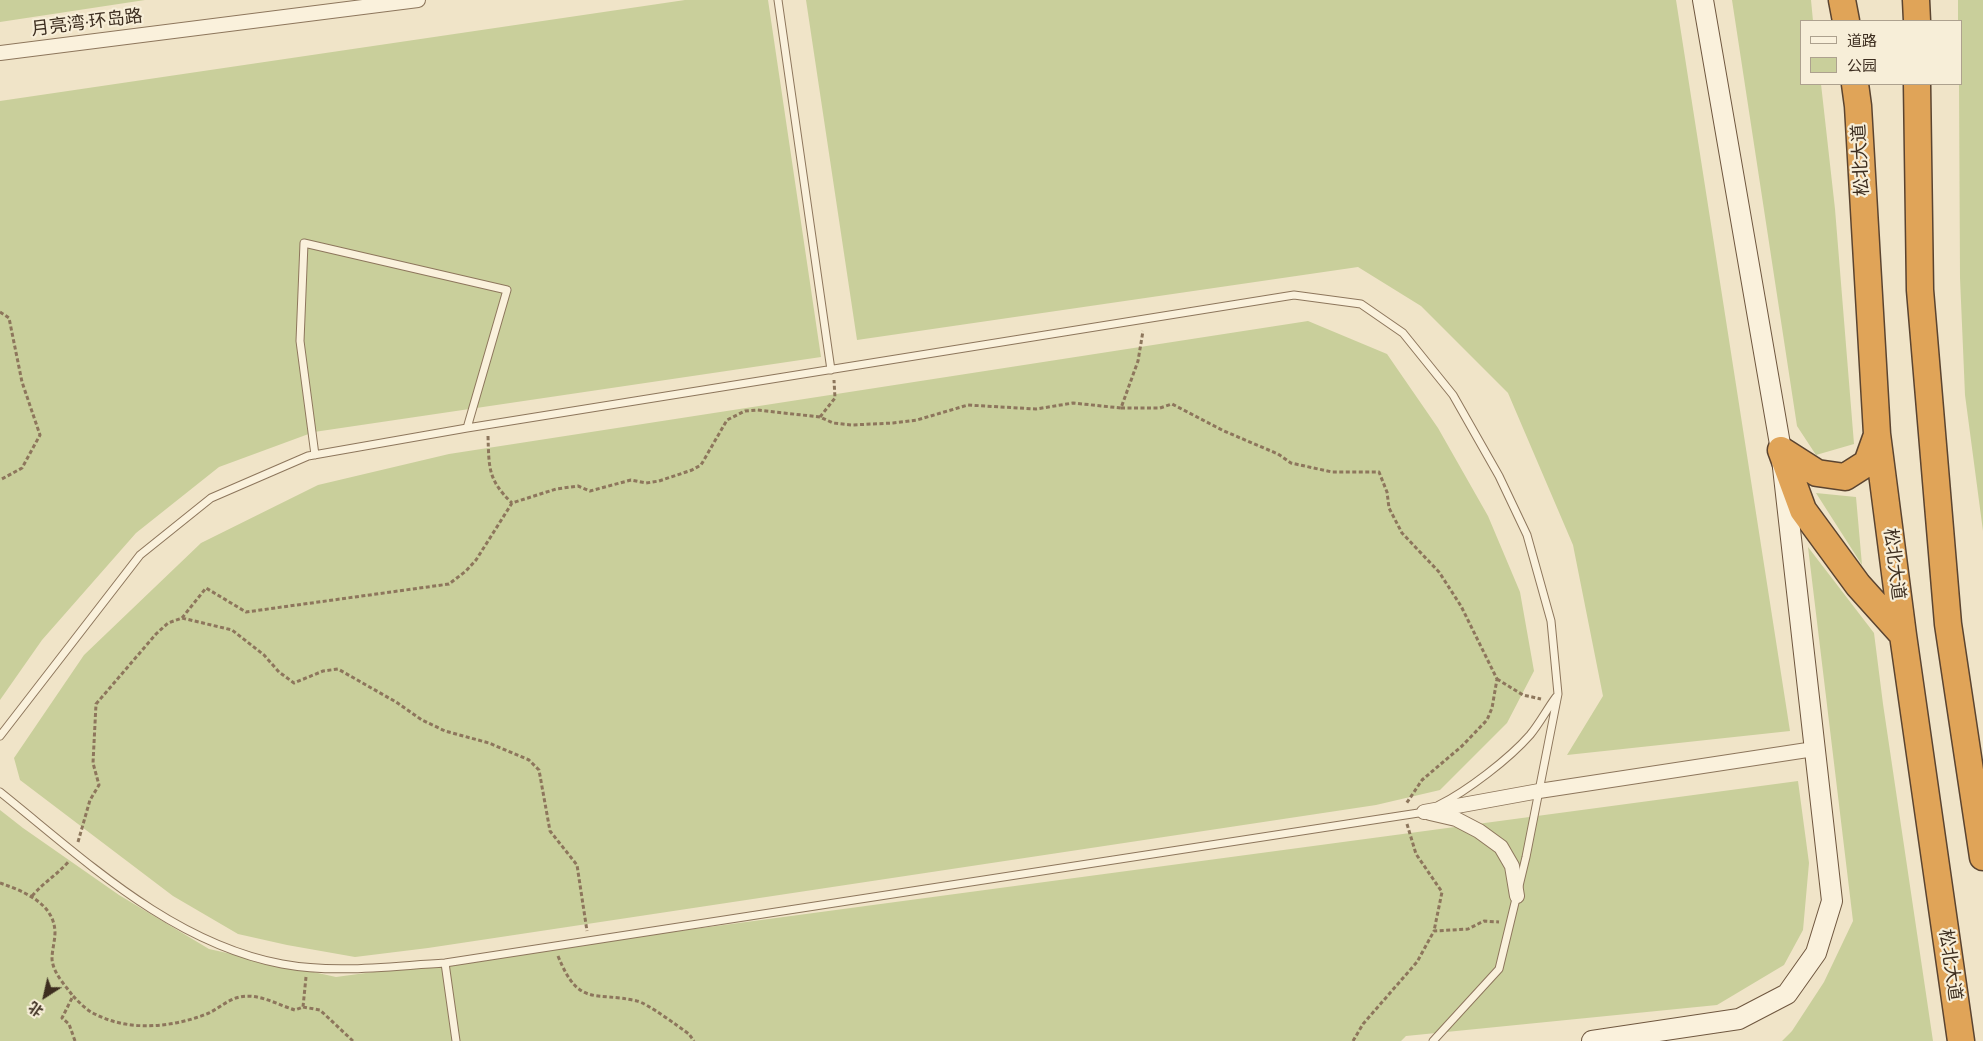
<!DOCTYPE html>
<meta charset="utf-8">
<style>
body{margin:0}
#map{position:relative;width:1983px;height:1041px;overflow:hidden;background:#f0e4c8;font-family:"Zilla Slab","Noto Sans SC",serif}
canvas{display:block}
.legend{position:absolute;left:1800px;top:20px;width:162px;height:65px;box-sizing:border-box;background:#f7eed8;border:1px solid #ada18e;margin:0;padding:6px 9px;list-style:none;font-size:15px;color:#3d2e20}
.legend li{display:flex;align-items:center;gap:10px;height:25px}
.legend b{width:25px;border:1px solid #ada18e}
.north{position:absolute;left:20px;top:971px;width:50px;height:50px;-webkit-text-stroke:4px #f7eed8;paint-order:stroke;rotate:215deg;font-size:14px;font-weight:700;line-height:20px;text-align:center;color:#3d2e20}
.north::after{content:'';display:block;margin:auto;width:18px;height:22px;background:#3d2e20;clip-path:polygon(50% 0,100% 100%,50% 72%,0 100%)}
</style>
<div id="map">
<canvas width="1983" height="1041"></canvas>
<ul class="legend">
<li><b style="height:6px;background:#faf1dc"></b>道路</li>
<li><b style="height:14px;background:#c9cf9b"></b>公园</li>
</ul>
<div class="north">北</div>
</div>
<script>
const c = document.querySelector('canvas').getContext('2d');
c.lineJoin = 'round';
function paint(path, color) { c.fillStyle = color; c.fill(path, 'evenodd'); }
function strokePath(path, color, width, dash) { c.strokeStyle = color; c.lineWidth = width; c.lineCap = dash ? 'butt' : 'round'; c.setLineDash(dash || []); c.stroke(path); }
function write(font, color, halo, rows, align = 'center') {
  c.font = font + ' "Zilla Slab","Noto Sans SC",serif'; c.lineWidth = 4.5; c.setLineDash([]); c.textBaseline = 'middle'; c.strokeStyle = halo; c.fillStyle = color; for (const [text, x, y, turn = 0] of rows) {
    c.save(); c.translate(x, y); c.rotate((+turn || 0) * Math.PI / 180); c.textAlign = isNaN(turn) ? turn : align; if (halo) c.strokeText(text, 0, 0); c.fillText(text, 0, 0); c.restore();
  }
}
const green = new Path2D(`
 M 0,0 L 145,0 L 0,22 Z
 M 685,0 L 768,0 L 821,357 L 314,432 L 219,467 L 136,533 L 42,640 L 0,700 L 0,101 Z
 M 806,0 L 1676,0 L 1790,731 L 1567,755 L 1603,696 L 1573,545 L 1508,393 L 1421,306 L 1358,267 L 857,340 Z
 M 1732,0 L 1811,0 L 1813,21 L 1802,21 L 1802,84 L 1821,84 L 1835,209 L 1854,444 L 1816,455 L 1797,426 Z
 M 1958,0 L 1983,0 L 1983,531 L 1965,395 L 1960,278 L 1959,84 L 1962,84 L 1962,21 L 1958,21 Z
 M 1308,321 L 1387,354 L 1438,428 L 1488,516 L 1520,592 L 1534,671 L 1507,723 L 1440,790 L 1376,805 L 428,948 L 355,957 L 287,945 L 238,934 L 173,896 L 20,780 L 14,758 L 84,655 L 201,543 L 318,485 L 449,454 Z
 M 1816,493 L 1856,497 L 1862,565 Z
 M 1808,547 L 1874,633 L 1883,704 L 1933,1041 L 1782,1041 L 1792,1031 L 1824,982 L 1853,921 Z
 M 1798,781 L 1809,863 L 1803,930 L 1784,965 L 1717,1005 L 1406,1036 L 1401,1041 L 0,1041 L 0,810 L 23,828 L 119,895 L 209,949 L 336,977 Z`);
const path = new Path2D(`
 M 0,312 L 9,318 L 22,382 L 40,435 L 22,468 L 0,480
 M 1121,408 L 1160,408 L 1172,404 L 1224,431 L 1278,454 L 1291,463 L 1332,472 L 1379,472 L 1387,492 L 1389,508 L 1402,533 L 1439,572 L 1461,606 L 1497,679 L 1492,708 L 1487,720 L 1462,746 L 1422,780 L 1406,804
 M 820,417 L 835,398 L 834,380
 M 488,436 C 489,468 488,480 512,503
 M 182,618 L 206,588 L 246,612 L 449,584 L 466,571 L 476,560 L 512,503 L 556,489 L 578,486 L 590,491 L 631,480 L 646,483 L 659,481 L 692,470 L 701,465 L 727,420 L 745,411 L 757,410 L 820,417 L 833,423 L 852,425 L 893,423 L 917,420 L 968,405 L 1036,409 L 1073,403 L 1121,408 L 1138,361 L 1143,331
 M 1497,679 L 1523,695 L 1541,699
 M 1407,824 L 1416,854 L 1442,892 L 1434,931
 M 78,842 L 90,800 L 99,785 L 93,763 L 96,704 L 156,634 L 168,623 L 182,618 L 232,630 L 264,655 L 279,672 L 294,683 L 323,671 L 338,669 L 396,702 L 422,720 L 445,731 L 489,743 L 529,760 L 539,770 L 550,831 L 577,865 L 587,931
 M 0,883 C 23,891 54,903 55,932 C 55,941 52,950 52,959 C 53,973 65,985 73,996
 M 32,896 C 44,882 57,875 69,861
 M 558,956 C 579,1008 594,991 637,1001 C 647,1003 679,1027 689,1034 L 694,1041
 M 303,1007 L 320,1010 L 353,1041
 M 75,1041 L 69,1024 L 62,1018 L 73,996 C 80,1003 87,1011 97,1015 C 131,1032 175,1027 209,1013 C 219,1008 229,999 240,997 C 259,993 278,1005 295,1010 L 303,1007 L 306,977
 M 1353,1041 L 1363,1024 L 1417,962 L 1434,931 L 1468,929 L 1484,921 L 1499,922`);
const lane = new Path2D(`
 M 778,0 L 831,370
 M 315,455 L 300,341 L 304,243 L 507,290 L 467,428
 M 0,736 L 140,555 L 211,498 L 308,456 L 467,428 L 1294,295 L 1361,304 L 1403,333 L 1453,395 L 1499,476 L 1527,535 L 1551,621 L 1558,694 L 1526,857 L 1499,969 L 1433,1041
 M 0,792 C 85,860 171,943 282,964 C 336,974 391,966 445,963 L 1425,812
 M 1439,805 C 1467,791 1509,759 1530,735 C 1540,723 1547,709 1556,697
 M 445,963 L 456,1041`);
const street = new Path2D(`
 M 0,53 L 418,0
 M 1424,812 L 1539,791 L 1814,749
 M 1430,813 L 1456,819 L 1479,831 L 1501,847 L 1512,866 L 1517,896`);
const secondary = new Path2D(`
 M 1592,1041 L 1739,1019 L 1787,994 L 1816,953 L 1832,901 L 1781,450 L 1703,0`);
const highway = new Path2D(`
 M 1842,0 L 1846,21
 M 1916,0 L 1917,21
 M 1855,84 L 1858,106 L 1877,434 L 1903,635 L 1961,1041
 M 1917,84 L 1920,290 L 1948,624 L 1983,857
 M 1781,450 L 1803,510 L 1858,585 L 1903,635
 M 1781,450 L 1817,473 L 1845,477 L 1867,463 L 1877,435`);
const streetNames = [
 ["月亮湾·环岛路",87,23,-7],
 ["松北大道",1861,160,-93],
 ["松北大道",1894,564,83],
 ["松北大道",1950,965,82]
];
paint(green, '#c9cf9b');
strokePath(lane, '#8d765c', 9);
strokePath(street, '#8d765c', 16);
strokePath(secondary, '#6f573f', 22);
strokePath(highway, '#5b4430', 29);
strokePath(path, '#8d765c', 3, [4, 2.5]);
strokePath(lane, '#faf1dc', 7);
strokePath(street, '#faf1dc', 14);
strokePath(secondary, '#faf1dc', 20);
strokePath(highway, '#e0a458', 26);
write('18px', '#3d2e20', '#f7eed8', streetNames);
</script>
